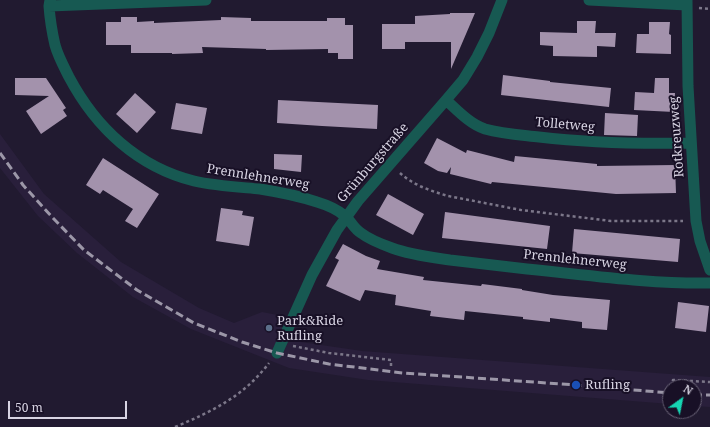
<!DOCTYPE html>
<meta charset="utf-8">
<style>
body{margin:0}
#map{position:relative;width:710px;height:427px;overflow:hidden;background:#211a30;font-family:"Noto Serif",serif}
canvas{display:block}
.north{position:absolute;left:662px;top:379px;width:40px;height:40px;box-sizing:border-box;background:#181026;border:1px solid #655e72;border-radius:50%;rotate:33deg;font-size:11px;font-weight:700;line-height:16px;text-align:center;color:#d8d4e3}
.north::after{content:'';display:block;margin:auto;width:14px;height:18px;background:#16d5b3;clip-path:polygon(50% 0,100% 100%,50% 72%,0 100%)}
.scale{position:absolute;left:8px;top:401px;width:119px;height:18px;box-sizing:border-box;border:2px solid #d8d4e3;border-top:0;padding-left:5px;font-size:12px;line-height:14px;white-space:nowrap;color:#d8d4e3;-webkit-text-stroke:3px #181026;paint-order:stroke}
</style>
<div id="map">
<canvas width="710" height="427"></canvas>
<div class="north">N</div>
<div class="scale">50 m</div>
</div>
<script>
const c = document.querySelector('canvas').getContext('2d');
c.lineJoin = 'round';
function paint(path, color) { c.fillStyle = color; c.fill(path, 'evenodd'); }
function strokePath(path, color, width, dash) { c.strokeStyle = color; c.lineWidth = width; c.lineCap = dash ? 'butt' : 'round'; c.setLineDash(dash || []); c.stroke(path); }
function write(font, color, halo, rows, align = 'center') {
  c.font = font + ' "Noto Serif",serif'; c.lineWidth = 4; c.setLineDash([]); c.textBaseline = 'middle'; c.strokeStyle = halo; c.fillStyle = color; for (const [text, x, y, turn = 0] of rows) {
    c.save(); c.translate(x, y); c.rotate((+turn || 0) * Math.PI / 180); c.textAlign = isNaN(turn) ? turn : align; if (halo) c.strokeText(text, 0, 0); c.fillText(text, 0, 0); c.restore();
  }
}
const built = new Path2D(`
 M 0,134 L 44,194 L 121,262 L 199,308 L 234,323 L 262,312 L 288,317 L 280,339 L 362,351 L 710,377 L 710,407 L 694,406 L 694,387 L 670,387 L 670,404 L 368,380 L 289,368 L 191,329 L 133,297 L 77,253 L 38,216 L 0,168 Z`);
const building = new Path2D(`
 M 450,13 L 475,13 L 451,69 L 451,42 L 405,42 L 405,49 L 382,49 L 382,24 L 415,24 L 415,16 L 450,14 Z
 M 121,17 L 137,17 L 137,22 L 154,21 L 154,23 L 221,20 L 221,17 L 251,18 L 251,21 L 327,21 L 327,18 L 345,18 L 345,25 L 353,25 L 353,59 L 338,59 L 338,53 L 328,53 L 328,49 L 266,50 L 266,49 L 202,47 L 203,53 L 172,54 L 172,53 L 131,53 L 131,45 L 106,45 L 106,22 L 121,22 Z
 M 577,21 L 596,21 L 595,33 L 616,33 L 615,47 L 597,46 L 597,57 L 553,56 L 553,46 L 540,45 L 540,32 L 577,33 Z
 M 649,22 L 670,22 L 669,34 L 671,35 L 671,54 L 636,53 L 637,34 L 649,34 Z
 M 503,75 L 550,81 L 550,82 L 611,88 L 609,107 L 501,95 Z
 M 15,78 L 46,78 L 66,108 L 63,110 L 67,116 L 41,134 L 26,111 L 49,96 L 15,95 Z
 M 655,78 L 669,78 L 669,93 L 675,93 L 674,112 L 634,110 L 635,92 L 654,93 Z
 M 135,93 L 156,112 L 137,133 L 116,114 Z
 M 278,100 L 378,105 L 377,129 L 322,126 L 277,123 Z
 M 176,103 L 207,108 L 202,134 L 171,129 Z
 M 605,113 L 638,115 L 637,136 L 604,135 Z
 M 437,138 L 466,153 L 467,150 L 514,162 L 515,156 L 597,164 L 597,166 L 675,165 L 676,193 L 616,194 L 492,182 L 491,184 L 450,174 L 451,167 L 447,173 L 438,171 L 424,163 Z
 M 274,154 L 302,155 L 301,172 L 274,169 Z
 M 103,158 L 159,194 L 137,228 L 125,221 L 133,209 L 103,190 L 100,194 L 86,185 Z
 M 388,194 L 424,214 L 413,235 L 376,215 Z
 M 221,208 L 243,211 L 242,215 L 254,217 L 249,246 L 216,241 Z
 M 445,212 L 550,226 L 547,249 L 442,238 Z
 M 574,229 L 680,239 L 678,262 L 572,253 Z
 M 343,244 L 366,256 L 380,261 L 377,269 L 424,277 L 423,280 L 481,286 L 482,284 L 522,289 L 522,290 L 553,295 L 610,300 L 607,330 L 582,328 L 582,322 L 550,318 L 550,322 L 523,319 L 523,317 L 465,311 L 464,320 L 430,316 L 431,311 L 395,305 L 396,295 L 365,290 L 360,301 L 326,286 L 339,260 L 335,258 Z
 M 678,302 L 709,306 L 706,332 L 675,328 Z`);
const path = new Path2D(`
 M 699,8 L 710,9
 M 400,173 C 413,185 431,191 448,196 L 521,210 L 611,221 L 683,221
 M 293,346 L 329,353 L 391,360 L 391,366
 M 672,387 L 673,380 L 710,382
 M 175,427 C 213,411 244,396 269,363`);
const minor = new Path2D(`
 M 50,0 L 49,6 L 206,0
 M 589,0 L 687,5
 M 687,0 L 688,86 L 696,221 L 700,241 L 710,270
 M 49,6 C 50,20 52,32 55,45 C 58,56 64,67 69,77 C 96,128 138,167 194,181 C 216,186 238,187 260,189 C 279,192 299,196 317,202 C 327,205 337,209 345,216 C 351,221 354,229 361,233 C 370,240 381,244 392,248 C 411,255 430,257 450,260 C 475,263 501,266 527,269 C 588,275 649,284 710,283
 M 446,100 C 458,111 470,124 485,129 C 503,134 522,135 539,137 C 590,143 640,144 691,143
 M 277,353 L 312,275 L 337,230 L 358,201 L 446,100 L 463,80 L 477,57 L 489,33 L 502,0`);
const rail = new Path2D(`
 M 0,153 L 23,185 L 52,217 L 84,250 L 137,290 L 194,323 L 242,342 L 277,353 L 329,364 L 403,373 L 576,385 L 670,393
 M 694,395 L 710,395`);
const markers = [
 [269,328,4,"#5c6f8a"],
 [576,385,5,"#1a4fb4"]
];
const streetNames = [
 ["Tolletweg",565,125,5],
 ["Rotkreuzweg",677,137,-94],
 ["Grünburgstraße",373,163,-49],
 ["Prennlehnerweg",258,177,9],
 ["Prennlehnerweg",575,260,6]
];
const poiNames = [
 ["Park&Ride",277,321],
 ["Rufling",277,336],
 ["Rufling",585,385]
];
paint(built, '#291f3b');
paint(building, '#a392ac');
strokePath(path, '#7c7789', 2.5, [3, 3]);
strokePath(minor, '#175952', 11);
strokePath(rail, '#9c97a8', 3, [8, 4]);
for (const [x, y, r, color] of markers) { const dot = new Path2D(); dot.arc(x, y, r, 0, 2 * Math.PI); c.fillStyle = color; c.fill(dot); strokePath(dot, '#181026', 1.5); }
write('13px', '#d8d4e3', '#181026', streetNames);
write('13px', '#d8d4e3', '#181026', poiNames, 'left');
</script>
